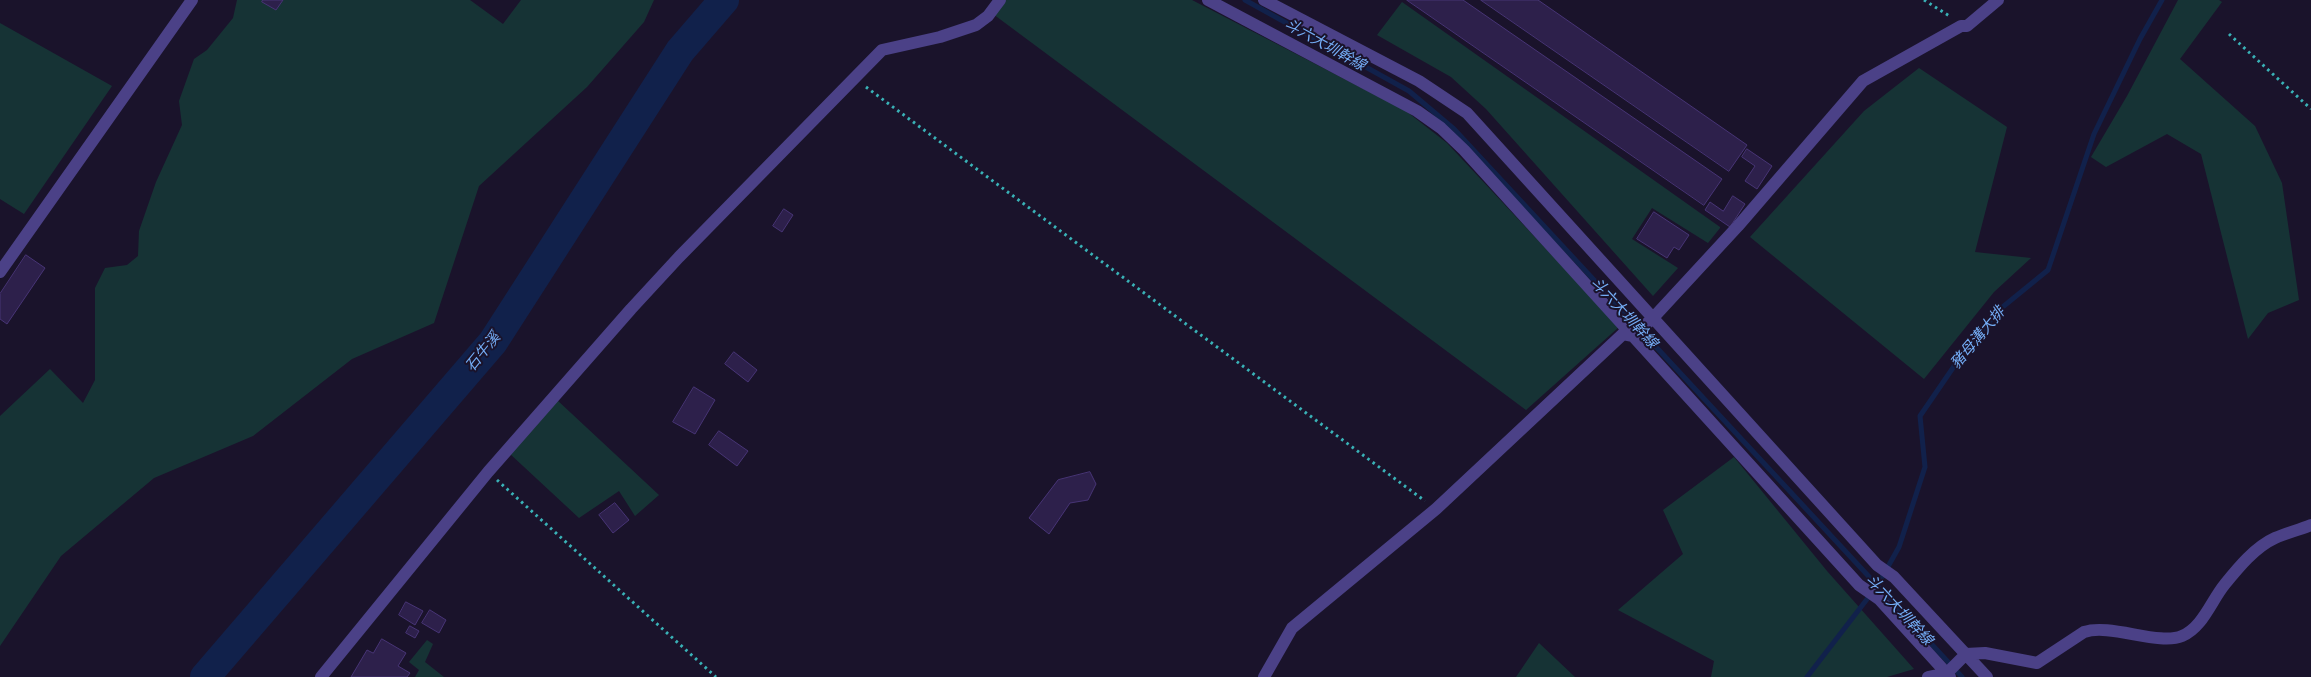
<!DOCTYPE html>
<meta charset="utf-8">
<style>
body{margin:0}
canvas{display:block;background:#1a132b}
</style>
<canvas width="2311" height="677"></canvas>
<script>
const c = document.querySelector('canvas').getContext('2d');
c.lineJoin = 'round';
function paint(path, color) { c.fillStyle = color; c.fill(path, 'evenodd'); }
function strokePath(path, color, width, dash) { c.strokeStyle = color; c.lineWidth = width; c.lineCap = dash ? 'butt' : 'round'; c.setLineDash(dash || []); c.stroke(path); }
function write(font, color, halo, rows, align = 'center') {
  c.font = font + ' Cabin,"Noto Sans TC",sans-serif'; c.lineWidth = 4; c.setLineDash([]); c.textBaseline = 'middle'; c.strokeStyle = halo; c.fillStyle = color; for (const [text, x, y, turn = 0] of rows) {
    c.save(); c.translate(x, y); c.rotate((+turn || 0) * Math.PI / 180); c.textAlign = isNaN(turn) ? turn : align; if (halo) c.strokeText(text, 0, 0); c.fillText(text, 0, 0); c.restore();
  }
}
const green = new Path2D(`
 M 237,0 L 470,0 L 503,24 L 521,0 L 654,0 L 644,22 L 587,87 L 479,186 L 434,323 L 352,359 L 253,436 L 154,478 L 61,556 L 0,646 L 0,416 L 50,369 L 83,403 L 95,380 L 95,288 L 105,268 L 127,265 L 138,256 L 139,231 L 156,182 L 182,125 L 179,101 L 194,59 L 207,50 L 233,18 Z
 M 998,0 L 1192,0 L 1406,111 L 1447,143 L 1619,327 L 1526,410 L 993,14 Z
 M 2178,0 L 2219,0 L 2222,2 L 2180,59 L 2255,126 L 2282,183 L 2299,300 L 2268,313 L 2248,339 L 2201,154 L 2167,134 L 2106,167 L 2091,157 L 2127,96 Z
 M 1402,2 L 1720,227 L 1720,228 L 1708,243 L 1652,208 L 1632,239 L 1678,268 L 1653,296 L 1486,109 L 1451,77 L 1377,35 Z
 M 0,23 L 112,86 L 24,214 L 0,199 Z
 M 1919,68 L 2007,127 L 1975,252 L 2031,258 L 1994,292 L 1924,379 L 1750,237 L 1864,111 Z
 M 557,400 L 659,495 L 635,516 L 619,491 L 579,518 L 509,453 Z
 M 1734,457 L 1827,571 L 1914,669 L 1887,677 L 1711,677 L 1714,661 L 1618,610 L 1683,554 L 1663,510 Z
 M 427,640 L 433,644 L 425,662 L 444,677 L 415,677 L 419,670 L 409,662 Z
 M 1539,643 L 1575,677 L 1516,677 Z`);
const stream = new Path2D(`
 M 1245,0 L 1409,91 L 1454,129 L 1962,677
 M 1876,588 L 1899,547 L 1925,467 L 1920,416 L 1959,359 L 1999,310 L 2048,270 L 2094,134 L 2140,39 L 2162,0
 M 1807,677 L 1871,594`);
const river = new Path2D(`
 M 205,677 L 493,342 L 680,51 L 724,0`);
const building = new Path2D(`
 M 263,0 L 283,0 L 276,10 L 262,2 Z
 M 1407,0 L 1463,0 L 1722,179 L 1704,205 Z
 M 1481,0 L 1538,0 L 1747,145 L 1729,171 Z
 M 1747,149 L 1772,166 L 1757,189 L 1745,181 L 1755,166 L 1742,157 Z
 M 1733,196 L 1745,204 L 1730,227 L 1705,210 L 1710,202 L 1723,211 Z
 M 784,209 L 793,215 L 782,232 L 773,226 Z
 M 1654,212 L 1689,235 L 1679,250 L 1674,247 L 1667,258 L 1637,239 Z
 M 26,255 L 45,268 L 7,324 L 0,319 L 0,294 Z
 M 734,352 L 757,370 L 748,382 L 725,364 Z
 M 694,387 L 715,400 L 695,434 L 673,422 Z
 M 719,431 L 748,451 L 737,466 L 709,445 Z
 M 1090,472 L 1096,484 L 1088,500 L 1070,503 L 1049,534 L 1029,518 L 1058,480 Z
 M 615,503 L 629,520 L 613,533 L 599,515 Z
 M 406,602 L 423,611 L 415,625 L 399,615 Z
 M 430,610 L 446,620 L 439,633 L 422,623 Z
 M 410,626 L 419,631 L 415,638 L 406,633 Z
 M 382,639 L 406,653 L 398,666 L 410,673 L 407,677 L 351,677 L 367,650 L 373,653 Z`);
const path = new Path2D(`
 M 1924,0 L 1951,17
 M 2229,34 L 2311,109
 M 866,87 L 1425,501
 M 497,480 L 716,677`);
const street = new Path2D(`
 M 1208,0 L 1417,111 L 1441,128 L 1464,150 L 1859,585 L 1879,599 L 1950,677
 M 1264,0 L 1419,81 L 1467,113 L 1877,565 L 1894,577 L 1987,677
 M 0,272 L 192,0
 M 321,677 L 488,472 L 631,309 L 679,257 L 882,50 L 940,37 L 976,25 L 988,16 L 1000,0
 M 1264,677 L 1292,628 L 1436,509 L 1623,334 L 1633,336 L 1653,318 L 1738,226 L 1863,81 L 1961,26 L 1967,26 L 1998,0
 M 1928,677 L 1947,673 L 1966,654 L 1985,653 L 2037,663 L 2084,632 C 2110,623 2159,646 2182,636 C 2203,627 2211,601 2225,584 C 2238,568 2255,547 2275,538 C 2286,533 2299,530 2311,525`);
const waterNames = [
 ["斗六大圳幹線",1325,45,29],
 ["斗六大圳幹線",1624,313,47],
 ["豬母溝大排",1978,338,-50],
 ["石牛溪",483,352,-51],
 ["斗六大圳幹線",1899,610,47]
];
paint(green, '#163335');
strokePath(stream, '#11214b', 5);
strokePath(river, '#11214b', 30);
paint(building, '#2d204b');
strokePath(building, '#473475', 1);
strokePath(path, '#39b2b7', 3, [2.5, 4]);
strokePath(street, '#4b4187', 12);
write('italic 15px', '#74adf6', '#1a132b', waterNames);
</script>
